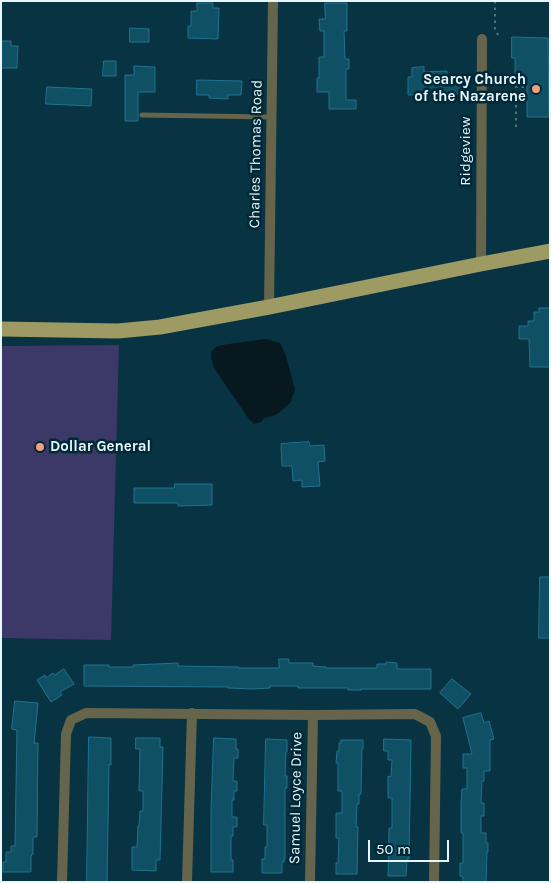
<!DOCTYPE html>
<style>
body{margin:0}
#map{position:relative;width:551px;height:883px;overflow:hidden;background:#073342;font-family:Karla,sans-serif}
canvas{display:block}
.frame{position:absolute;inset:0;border:2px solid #e8f7fd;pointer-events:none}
.scale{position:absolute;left:368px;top:840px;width:81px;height:22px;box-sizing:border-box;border:2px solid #e8f7fd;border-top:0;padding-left:6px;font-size:15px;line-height:18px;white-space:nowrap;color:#e8f7fd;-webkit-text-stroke:4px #002938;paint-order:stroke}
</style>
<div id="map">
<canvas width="551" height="883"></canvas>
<div class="frame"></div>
<div class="scale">50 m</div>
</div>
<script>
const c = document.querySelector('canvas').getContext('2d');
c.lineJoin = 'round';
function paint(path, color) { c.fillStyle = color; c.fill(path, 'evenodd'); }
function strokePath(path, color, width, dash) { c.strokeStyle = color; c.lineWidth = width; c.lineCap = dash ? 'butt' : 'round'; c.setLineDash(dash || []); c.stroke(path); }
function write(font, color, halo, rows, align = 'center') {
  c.font = font + ' Karla,sans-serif'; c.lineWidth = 5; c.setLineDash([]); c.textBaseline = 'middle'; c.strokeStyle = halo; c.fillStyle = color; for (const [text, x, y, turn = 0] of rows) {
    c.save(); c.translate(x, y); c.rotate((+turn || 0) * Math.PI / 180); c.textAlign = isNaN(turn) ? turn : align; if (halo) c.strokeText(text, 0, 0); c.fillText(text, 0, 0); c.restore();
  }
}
const green = new Path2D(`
 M 119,345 L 111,640 L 1,638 L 1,346 Z`);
const water = new Path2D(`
 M 265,339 L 280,343 L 286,356 L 295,390 L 290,403 L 276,415 L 264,418 L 261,422 L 254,424 L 249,419 L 214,368 L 211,358 L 211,352 L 216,347 L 222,345 Z`);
const building = new Path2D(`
 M 197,3 L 213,3 L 213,8 L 219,8 L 218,39 L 188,38 L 188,26 L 191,26 L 191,11 L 197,11 Z
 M 325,3 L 347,3 L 347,31 L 344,31 L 345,59 L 349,59 L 349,69 L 346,69 L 346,100 L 356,100 L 356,109 L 329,109 L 329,92 L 317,92 L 317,78 L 319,78 L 319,57 L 324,57 L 324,31 L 320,31 L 319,19 L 325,19 Z
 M 130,28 L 149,29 L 149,42 L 130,42 Z
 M 512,37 L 548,38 L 549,117 L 527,117 L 527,85 L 515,85 L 515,58 L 512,58 Z
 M 1,41 L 11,41 L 11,46 L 18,46 L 17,68 L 1,68 Z
 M 104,61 L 116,61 L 116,76 L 103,76 Z
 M 134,66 L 155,67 L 155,92 L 138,92 L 138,121 L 125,121 L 125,75 L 134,75 Z
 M 424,67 L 424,72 L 447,71 L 447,78 L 464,77 L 464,94 L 408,95 L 408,77 L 412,77 L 412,68 Z
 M 197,80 L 242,81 L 241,95 L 228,95 L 228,99 L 209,98 L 209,95 L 197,95 Z
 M 47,87 L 92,89 L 91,106 L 46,104 Z
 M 539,308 L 550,308 L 550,367 L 530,367 L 529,339 L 519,339 L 519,326 L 528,326 L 528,321 L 534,321 L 534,312 L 539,312 Z
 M 309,442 L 310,446 L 324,445 L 325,461 L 318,462 L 320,486 L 302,487 L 302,480 L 293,481 L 292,466 L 282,466 L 281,444 Z
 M 175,484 L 212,484 L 212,505 L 178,506 L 178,503 L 134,503 L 134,488 L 174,488 Z
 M 540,577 L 550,577 L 550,638 L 539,638 Z
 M 279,659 L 289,659 L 289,663 L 313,663 L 313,666 L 326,667 L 326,668 L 377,668 L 377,664 L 386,664 L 386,662 L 397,663 L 397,669 L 431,669 L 431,689 L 361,689 L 361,690 L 348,690 L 348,688 L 298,688 L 298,686 L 270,686 L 270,688 L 253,689 L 228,688 L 228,687 L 84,686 L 84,665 L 109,665 L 109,667 L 133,667 L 133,665 L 178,663 L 178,666 L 239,667 L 239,668 L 279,668 Z
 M 64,669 L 74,684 L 60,692 L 62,695 L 51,702 L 37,680 L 45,675 L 46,678 L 53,673 L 54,675 Z
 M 452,679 L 471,694 L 458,709 L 440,693 Z
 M 15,701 L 38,703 L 34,743 L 38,743 L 37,837 L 33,837 L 33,854 L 32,854 L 31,857 L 31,872 L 3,872 L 3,862 L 6,862 L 6,852 L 11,852 L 11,846 L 15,846 L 17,730 L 12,729 Z
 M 481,713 L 484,723 L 489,721 L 494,739 L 490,740 L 490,771 L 484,771 L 484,781 L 482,781 L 481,803 L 484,803 L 484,816 L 481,816 L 481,833 L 486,833 L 486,843 L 488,843 L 488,852 L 487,852 L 486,882 L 463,882 L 463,877 L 460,876 L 460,863 L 463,863 L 463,833 L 461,833 L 461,803 L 462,789 L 467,789 L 467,768 L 463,768 L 463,754 L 472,754 L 463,718 Z
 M 89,737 L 111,738 L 111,765 L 109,764 L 107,882 L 87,882 Z
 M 136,738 L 160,738 L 160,747 L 163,747 L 160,860 L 156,860 L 156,871 L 132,870 L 132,847 L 137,847 L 138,826 L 139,826 L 140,811 L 143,811 L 143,791 L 139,791 L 140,749 L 136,749 Z
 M 214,738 L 236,739 L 236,749 L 238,749 L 238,758 L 234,758 L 233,781 L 237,781 L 237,791 L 234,791 L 234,800 L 232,800 L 232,817 L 237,817 L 237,827 L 233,827 L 233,836 L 231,836 L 231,860 L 233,860 L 233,872 L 211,872 L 211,810 Z
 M 266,739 L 287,740 L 287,752 L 286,752 L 285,776 L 287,776 L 287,788 L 285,788 L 285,859 L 284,859 L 284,862 L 282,862 L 282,873 L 262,873 L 262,859 L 265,859 L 265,847 L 267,847 L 267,825 L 264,825 Z
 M 384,739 L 411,740 L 409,859 L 407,859 L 406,876 L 388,876 L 389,828 L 392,828 L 392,798 L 388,798 L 388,776 L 391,777 L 392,760 L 388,760 L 388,751 L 384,751 Z
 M 341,740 L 363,740 L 363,749 L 362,749 L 361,794 L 359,794 L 359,804 L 357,804 L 356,827 L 358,827 L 357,874 L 336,874 L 336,863 L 338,863 L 339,838 L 336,838 L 336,813 L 342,813 L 342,791 L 338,791 L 338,763 L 336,763 L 337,751 L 339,751 L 339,743 L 341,743 Z`);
const path = new Path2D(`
 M 495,1 L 495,30 L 500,38
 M 516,127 L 516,87 L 527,87`);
const lane = new Path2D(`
 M 142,115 L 271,117`);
const street = new Path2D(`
 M 481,264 L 482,39
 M 269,307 L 273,1
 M 62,882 L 66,734 L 71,720 L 86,713 L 313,715 L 415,714 L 430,722 L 436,736 L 434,882
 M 187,882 L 192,713
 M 310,882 L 313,715`);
const primary = new Path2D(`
 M 1,329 L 118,331 L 160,327 L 269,307 L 481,264 L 550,251`);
const markers = [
 [536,89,5,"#f1a17c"],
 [40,447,5,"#f1a17c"]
];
const poiNames = [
 ["Searcy Church",526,80],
 ["of the Nazarene",526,97],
 ["Dollar General",50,447,"left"]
];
const streetNames = [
 ["Ridgeview",466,151,-90],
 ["Charles Thomas Road",256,154,-89],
 ["Samuel Loyce Drive",296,798,-89]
];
paint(green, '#3c3867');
paint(water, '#07181f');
paint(building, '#105065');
strokePath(building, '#20738f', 1);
strokePath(path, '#4f717d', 2, [2.5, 4]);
strokePath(lane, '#66654b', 5);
strokePath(street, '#66654b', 10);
strokePath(primary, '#9d9a63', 15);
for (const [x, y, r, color] of markers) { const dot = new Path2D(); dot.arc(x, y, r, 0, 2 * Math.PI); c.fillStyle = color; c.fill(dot); strokePath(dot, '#002938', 2); }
write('bold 15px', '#e8f7fd', '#002938', poiNames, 'right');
write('15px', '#e8f7fd', '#002938', streetNames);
</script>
